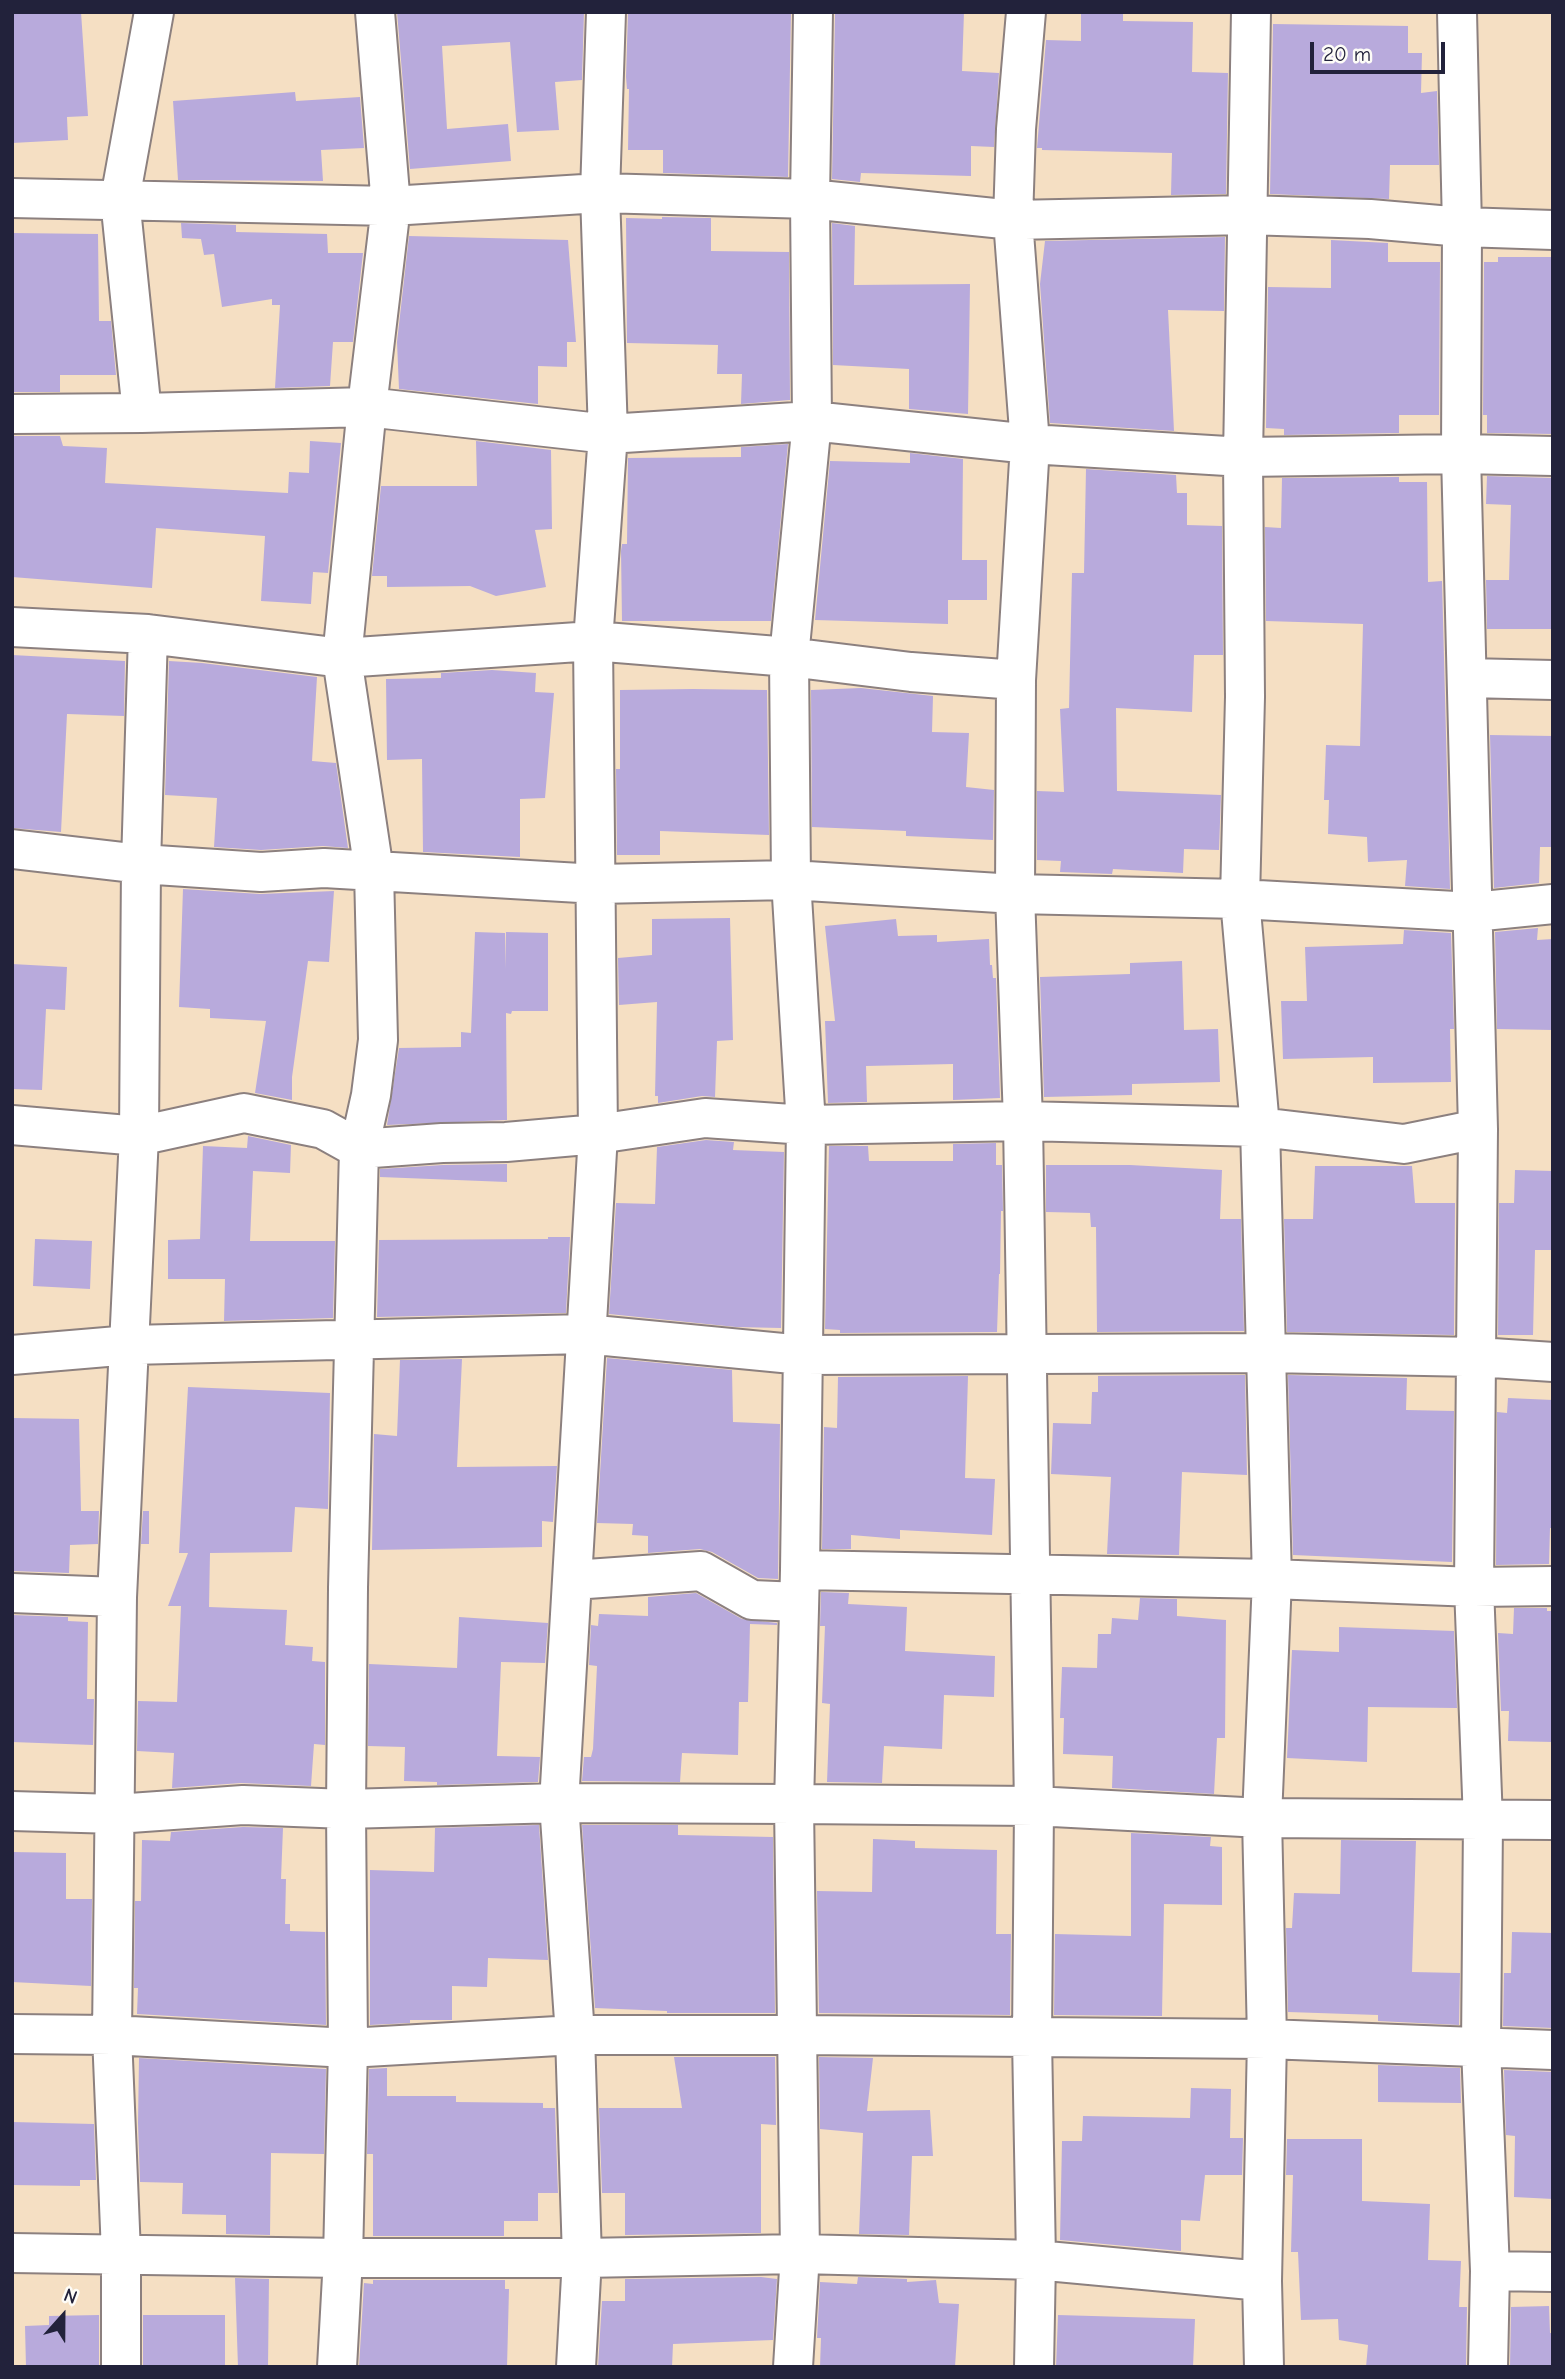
<!DOCTYPE html>
<style>
body{margin:0}
#map{position:relative;width:1565px;height:2379px;overflow:hidden;background:#f5dfc3;font-family:"Comic Neue",sans-serif}
canvas{display:block}
.frame{position:absolute;inset:0;border:14px solid #22223b;pointer-events:none}
.north{position:absolute;left:28px;top:2281px;width:70px;height:70px;-webkit-text-stroke:5px #fdfcf7;paint-order:stroke;rotate:21deg;font-size:19px;font-weight:700;line-height:28px;text-align:center;color:#22223b}
.north::after{content:'';display:block;margin:auto;width:24px;height:32px;background:#22223b;clip-path:polygon(50% 0,100% 100%,50% 72%,0 100%)}
.scale{position:absolute;left:1310px;top:42px;width:135px;height:32px;box-sizing:border-box;border:4px solid #22223b;border-top:0;padding-left:9px;font-size:21px;line-height:24px;white-space:nowrap;color:#22223b;-webkit-text-stroke:5px #fdfcf7;paint-order:stroke}
</style>
<div id="map">
<canvas width="1565" height="2379"></canvas>
<div class="frame"></div>
<div class="north">N</div>
<div class="scale">20 m</div>
</div>
<script>
const c = document.querySelector('canvas').getContext('2d');
c.lineJoin = 'round';
function paint(path, color) { c.fillStyle = color; c.fill(path, 'evenodd'); }
function strokePath(path, color, width, dash) { c.strokeStyle = color; c.lineWidth = width; c.lineCap = dash ? 'butt' : 'round'; c.setLineDash(dash || []); c.stroke(path); }
const building = new Path2D(`
 M 12,12 L 81,12 L 88,116 L 67,117 L 68,140 L 12,143 Z
 M 397,12 L 584,12 L 582,80 L 555,82 L 559,130 L 517,132 L 510,42 L 442,46 L 447,129 L 508,124 L 511,161 L 410,169 Z
 M 628,12 L 791,12 L 788,177 L 663,173 L 663,150 L 628,150 L 629,89 L 627,89 L 626,77 Z
 M 835,12 L 964,12 L 962,71 L 999,73 L 994,147 L 971,146 L 971,176 L 861,173 L 860,182 L 832,179 Z
 M 1081,12 L 1123,12 L 1123,21 L 1193,22 L 1192,72 L 1228,73 L 1226,194 L 1171,195 L 1172,153 L 1042,150 L 1042,148 L 1037,148 L 1046,40 L 1081,41 Z
 M 1273,24 L 1408,26 L 1408,53 L 1422,53 L 1421,93 L 1437,91 L 1439,165 L 1390,165 L 1389,199 L 1270,194 Z
 M 295,92 L 296,101 L 360,97 L 364,148 L 321,150 L 323,181 L 178,180 L 173,101 Z
 M 662,217 L 711,218 L 711,251 L 789,252 L 790,400 L 741,404 L 742,374 L 717,374 L 718,345 L 627,343 L 626,218 L 662,219 Z
 M 181,223 L 236,225 L 236,232 L 327,234 L 328,253 L 363,253 L 353,342 L 333,342 L 330,386 L 275,388 L 280,305 L 272,305 L 272,299 L 222,307 L 214,254 L 204,255 L 201,239 L 182,238 Z
 M 832,223 L 855,226 L 854,285 L 970,284 L 968,414 L 909,409 L 909,369 L 833,365 Z
 M 12,233 L 98,234 L 99,321 L 111,321 L 116,375 L 60,375 L 60,392 L 12,392 Z
 M 409,236 L 568,240 L 576,342 L 567,342 L 567,367 L 538,366 L 538,404 L 399,389 L 397,342 Z
 M 1225,237 L 1224,311 L 1168,310 L 1174,431 L 1050,423 L 1040,284 L 1045,241 Z
 M 1331,240 L 1388,243 L 1388,262 L 1440,262 L 1439,415 L 1399,415 L 1399,433 L 1284,435 L 1284,429 L 1266,428 L 1268,287 L 1331,288 Z
 M 1498,257 L 1553,257 L 1553,434 L 1487,433 L 1487,415 L 1483,415 L 1484,262 L 1498,262 Z
 M 12,436 L 60,436 L 63,446 L 107,448 L 105,483 L 288,493 L 289,472 L 309,473 L 310,441 L 341,443 L 328,573 L 313,572 L 311,604 L 261,601 L 265,536 L 156,528 L 152,588 L 12,577 Z
 M 476,441 L 551,450 L 552,529 L 535,530 L 546,587 L 496,596 L 470,586 L 387,587 L 387,576 L 372,576 L 381,486 L 477,486 Z
 M 788,444 L 771,621 L 622,621 L 621,551 L 622,544 L 627,544 L 628,458 L 741,457 L 741,447 Z
 M 910,453 L 963,459 L 962,560 L 987,560 L 987,600 L 948,600 L 948,624 L 815,620 L 830,461 L 910,463 Z
 M 1086,469 L 1176,475 L 1177,493 L 1187,493 L 1187,525 L 1222,526 L 1223,655 L 1194,655 L 1192,712 L 1116,708 L 1117,791 L 1221,795 L 1219,850 L 1184,849 L 1183,873 L 1113,869 L 1112,874 L 1060,872 L 1061,861 L 1037,860 L 1037,791 L 1064,792 L 1060,709 L 1069,708 L 1072,573 L 1084,573 Z
 M 1487,476 L 1553,478 L 1553,629 L 1487,629 L 1486,580 L 1509,580 L 1511,505 L 1486,504 Z
 M 1399,477 L 1399,482 L 1427,482 L 1428,582 L 1442,581 L 1450,889 L 1405,886 L 1407,860 L 1368,862 L 1367,837 L 1328,834 L 1329,800 L 1324,800 L 1326,745 L 1360,746 L 1363,624 L 1266,621 L 1265,527 L 1281,528 L 1282,478 Z
 M 12,655 L 125,661 L 124,716 L 67,714 L 61,832 L 12,828 Z
 M 169,661 L 202,663 L 317,677 L 312,761 L 336,763 L 348,848 L 323,846 L 261,850 L 214,847 L 217,798 L 165,795 Z
 M 492,670 L 536,673 L 535,692 L 554,693 L 545,798 L 520,799 L 520,857 L 423,852 L 422,759 L 387,760 L 386,679 L 441,678 L 441,673 Z
 M 861,688 L 933,696 L 932,732 L 969,733 L 966,787 L 994,790 L 993,840 L 906,836 L 906,831 L 812,827 L 811,690 Z
 M 693,689 L 767,690 L 769,835 L 660,831 L 660,855 L 617,855 L 616,769 L 620,769 L 620,690 Z
 M 1490,735 L 1553,736 L 1553,847 L 1540,847 L 1539,883 L 1494,888 Z
 M 183,889 L 260,894 L 334,891 L 329,962 L 308,961 L 292,1077 L 292,1100 L 255,1093 L 266,1021 L 210,1018 L 210,1009 L 179,1007 Z
 M 730,918 L 733,1040 L 717,1041 L 715,1097 L 702,1096 L 658,1103 L 658,1096 L 655,1096 L 657,1002 L 619,1005 L 618,958 L 652,955 L 652,919 Z
 M 896,919 L 898,936 L 937,935 L 937,942 L 989,939 L 990,965 L 992,965 L 993,978 L 996,978 L 1000,1098 L 953,1100 L 953,1064 L 866,1066 L 867,1102 L 828,1103 L 825,1021 L 835,1021 L 825,926 Z
 M 1538,928 L 1537,940 L 1553,939 L 1553,1030 L 1497,1029 L 1495,932 Z
 M 1404,930 L 1451,933 L 1454,1029 L 1450,1029 L 1451,1082 L 1373,1083 L 1373,1057 L 1283,1059 L 1281,1001 L 1307,1001 L 1305,947 L 1403,944 Z
 M 475,932 L 505,933 L 505,969 L 506,932 L 548,933 L 548,1011 L 512,1011 L 511,1014 L 506,1013 L 507,1120 L 387,1125 L 399,1048 L 461,1047 L 461,1032 L 471,1033 Z
 M 1182,961 L 1184,1030 L 1218,1029 L 1220,1082 L 1132,1084 L 1132,1095 L 1044,1097 L 1040,977 L 1130,974 L 1130,963 Z
 M 12,964 L 67,967 L 65,1010 L 46,1009 L 42,1090 L 12,1089 Z
 M 248,1136 L 291,1145 L 290,1173 L 253,1171 L 250,1241 L 335,1241 L 333,1318 L 224,1321 L 225,1279 L 168,1279 L 168,1240 L 200,1239 L 203,1146 L 247,1148 Z
 M 706,1140 L 734,1142 L 733,1150 L 784,1152 L 781,1328 L 736,1327 L 609,1314 L 616,1203 L 655,1204 L 657,1147 Z
 M 996,1143 L 996,1165 L 1002,1165 L 1003,1211 L 1001,1211 L 1000,1274 L 999,1274 L 997,1332 L 840,1333 L 840,1330 L 825,1329 L 829,1146 L 868,1146 L 869,1161 L 953,1161 L 953,1144 Z
 M 507,1164 L 507,1182 L 380,1177 L 380,1169 L 443,1165 Z
 M 1046,1165 L 1130,1165 L 1222,1170 L 1220,1219 L 1241,1219 L 1244,1331 L 1097,1332 L 1096,1227 L 1091,1227 L 1090,1213 L 1046,1212 Z
 M 1315,1166 L 1412,1166 L 1415,1203 L 1455,1203 L 1454,1335 L 1287,1332 L 1284,1219 L 1313,1219 Z
 M 1515,1170 L 1553,1171 L 1553,1250 L 1535,1250 L 1533,1335 L 1498,1335 L 1499,1203 L 1514,1203 Z
 M 548,1237 L 570,1237 L 566,1313 L 377,1317 L 379,1240 L 548,1239 Z
 M 35,1239 L 92,1241 L 90,1289 L 33,1286 Z
 M 607,1358 L 732,1370 L 733,1422 L 780,1424 L 778,1579 L 758,1578 L 712,1552 L 700,1549 L 648,1553 L 648,1536 L 632,1535 L 633,1524 L 597,1523 Z
 M 462,1359 L 457,1467 L 557,1466 L 553,1522 L 542,1521 L 542,1547 L 372,1550 L 374,1434 L 397,1436 L 400,1360 Z
 M 1245,1375 L 1247,1475 L 1182,1472 L 1179,1555 L 1107,1554 L 1111,1477 L 1051,1474 L 1053,1423 L 1091,1424 L 1092,1392 L 1098,1392 L 1098,1376 Z
 M 1288,1375 L 1407,1378 L 1406,1410 L 1454,1411 L 1452,1562 L 1293,1555 Z
 M 968,1376 L 965,1478 L 995,1479 L 992,1535 L 900,1530 L 900,1539 L 851,1535 L 851,1549 L 822,1549 L 824,1427 L 837,1428 L 838,1377 Z
 M 188,1387 L 330,1393 L 328,1509 L 295,1507 L 292,1552 L 210,1553 L 209,1607 L 287,1610 L 285,1645 L 313,1647 L 312,1661 L 325,1662 L 325,1745 L 314,1744 L 311,1786 L 241,1783 L 172,1788 L 174,1753 L 137,1751 L 138,1701 L 177,1702 L 181,1606 L 168,1606 L 188,1553 L 179,1553 Z
 M 1508,1398 L 1553,1400 L 1553,1528 L 1550,1528 L 1549,1564 L 1496,1565 L 1497,1412 L 1507,1413 Z
 M 12,1418 L 79,1419 L 81,1511 L 99,1511 L 98,1544 L 70,1545 L 69,1573 L 12,1571 Z
 M 143,1511 L 149,1511 L 149,1544 L 141,1544 Z
 M 821,1592 L 849,1593 L 848,1604 L 907,1607 L 905,1651 L 995,1656 L 994,1697 L 944,1695 L 942,1749 L 884,1746 L 882,1783 L 827,1782 L 830,1704 L 822,1703 L 825,1626 L 820,1626 Z
 M 696,1593 L 742,1619 L 777,1623 L 777,1625 L 750,1624 L 748,1702 L 739,1702 L 738,1755 L 682,1753 L 680,1782 L 582,1781 L 584,1757 L 591,1757 L 593,1749 L 597,1666 L 589,1665 L 591,1625 L 598,1626 L 599,1614 L 648,1616 L 648,1597 Z
 M 1140,1598 L 1177,1599 L 1177,1616 L 1226,1620 L 1225,1738 L 1217,1738 L 1214,1794 L 1112,1788 L 1113,1756 L 1063,1754 L 1064,1718 L 1060,1718 L 1062,1667 L 1097,1668 L 1098,1634 L 1111,1634 L 1112,1618 L 1138,1620 Z
 M 1514,1608 L 1547,1608 L 1547,1611 L 1553,1611 L 1553,1742 L 1508,1741 L 1509,1711 L 1501,1711 L 1498,1633 L 1513,1634 Z
 M 12,1615 L 68,1617 L 68,1621 L 88,1622 L 87,1699 L 94,1699 L 93,1745 L 12,1742 Z
 M 459,1617 L 548,1623 L 545,1663 L 501,1662 L 497,1756 L 540,1757 L 538,1782 L 437,1785 L 437,1782 L 404,1781 L 405,1747 L 368,1746 L 369,1664 L 457,1668 Z
 M 1339,1627 L 1454,1631 L 1457,1708 L 1368,1707 L 1367,1762 L 1287,1758 L 1292,1650 L 1339,1652 Z
 M 539,1825 L 548,1960 L 488,1958 L 487,1987 L 452,1986 L 452,2020 L 410,2020 L 410,2023 L 370,2025 L 370,1870 L 434,1872 L 435,1828 Z
 M 582,1825 L 678,1825 L 678,1835 L 773,1837 L 775,2013 L 667,2013 L 667,2011 L 595,2008 Z
 M 243,1827 L 283,1828 L 281,1879 L 286,1879 L 285,1924 L 290,1924 L 290,1931 L 325,1932 L 326,2025 L 137,2014 L 138,1988 L 134,1988 L 135,1901 L 141,1901 L 142,1840 L 170,1841 L 171,1832 Z
 M 1131,1833 L 1211,1837 L 1210,1846 L 1222,1847 L 1222,1905 L 1164,1904 L 1162,2016 L 1054,2015 L 1055,1934 L 1131,1936 Z
 M 873,1839 L 915,1841 L 915,1848 L 997,1850 L 996,1934 L 1011,1934 L 1010,2015 L 819,2013 L 817,1891 L 872,1892 Z
 M 1341,1840 L 1416,1841 L 1412,1972 L 1460,1973 L 1459,2025 L 1378,2021 L 1378,2015 L 1288,2012 L 1286,1928 L 1292,1928 L 1294,1893 L 1340,1894 Z
 M 12,1852 L 66,1853 L 66,1899 L 92,1899 L 91,1986 L 12,1982 Z
 M 1512,1932 L 1553,1933 L 1553,2028 L 1503,2026 L 1504,1973 L 1511,1973 Z
 M 674,2057 L 775,2057 L 776,2125 L 761,2124 L 761,2233 L 625,2235 L 625,2193 L 602,2193 L 599,2108 L 682,2108 Z
 M 819,2057 L 873,2058 L 867,2111 L 930,2110 L 933,2156 L 912,2156 L 909,2235 L 859,2234 L 863,2133 L 820,2129 Z
 M 139,2058 L 326,2069 L 324,2154 L 271,2153 L 270,2235 L 226,2234 L 226,2215 L 182,2214 L 183,2183 L 140,2182 L 138,2123 Z
 M 1378,2065 L 1460,2068 L 1461,2103 L 1378,2102 Z
 M 387,2068 L 387,2096 L 456,2096 L 456,2102 L 543,2103 L 543,2108 L 555,2108 L 558,2193 L 538,2193 L 538,2221 L 504,2221 L 504,2236 L 373,2236 L 373,2154 L 367,2154 L 369,2069 Z
 M 1504,2070 L 1553,2072 L 1553,2199 L 1514,2197 L 1515,2136 L 1506,2135 Z
 M 1191,2088 L 1231,2089 L 1230,2138 L 1243,2138 L 1242,2175 L 1205,2175 L 1200,2221 L 1181,2220 L 1181,2251 L 1060,2240 L 1062,2141 L 1082,2141 L 1083,2116 L 1190,2118 Z
 M 12,2122 L 94,2124 L 96,2180 L 80,2180 L 80,2186 L 12,2185 Z
 M 1287,2139 L 1362,2139 L 1362,2201 L 1430,2204 L 1428,2260 L 1461,2261 L 1459,2307 L 1467,2307 L 1466,2367 L 1366,2367 L 1368,2345 L 1339,2340 L 1338,2319 L 1301,2320 L 1298,2252 L 1291,2252 L 1293,2175 L 1286,2175 Z
 M 761,2277 L 777,2279 L 773,2340 L 673,2344 L 672,2367 L 598,2367 L 602,2301 L 625,2301 L 625,2279 Z
 M 858,2277 L 907,2279 L 907,2282 L 936,2280 L 939,2303 L 959,2304 L 955,2367 L 820,2367 L 821,2338 L 817,2338 L 820,2282 L 857,2284 Z
 M 235,2278 L 269,2279 L 268,2367 L 238,2367 Z
 M 373,2280 L 505,2280 L 505,2289 L 509,2289 L 507,2367 L 359,2367 L 364,2283 L 373,2284 Z
 M 1549,2306 L 1550,2333 L 1553,2333 L 1553,2367 L 1510,2367 L 1511,2307 Z
 M 99,2315 L 99,2367 L 26,2367 L 25,2326 L 49,2325 L 49,2316 Z
 M 143,2315 L 225,2315 L 225,2367 L 143,2367 Z
 M 1058,2315 L 1195,2319 L 1193,2367 L 1056,2367 Z`);
const minor = new Path2D(`
 M 1026,12 L 1016,129 L 1013,220 L 1030,444 L 1016,680 L 1015,894 L 1023,1121 L 1034,1806 L 1032,2038 L 1036,2260 L 1034,2367
 M 1251,12 L 1243,457 L 1245,697 L 1240,899 L 1260,1127 L 1272,1579 L 1262,1818 L 1267,2039 L 1262,2281 L 1264,2367
 M 1457,12 L 1462,227 L 1461,454 L 1478,1129 L 1474,1587 L 1483,1821 L 1481,2047 L 1490,2271 L 1488,2367
 M 12,198 L 391,206 L 600,193 L 810,199 L 1013,220 L 1247,215 L 1370,219 L 1462,227 L 1553,230
 M 142,413 L 120,199 L 154,12
 M 12,414 L 142,413 L 367,407 L 608,434 L 812,421 L 1030,444 L 1243,457 L 1461,454 L 1553,456
 M 12,627 L 148,634 L 342,658 L 593,641 L 789,657 L 911,672 L 1016,680
 M 1467,678 L 1553,680
 M 12,849 L 141,864 L 261,872 L 324,868 L 597,884 L 791,880 L 1015,894 L 1240,899 L 1473,912 L 1553,904
 M 12,1125 L 139,1136 L 244,1113 L 323,1129 L 359,1149 L 442,1143 L 506,1142 L 598,1134 L 705,1118 L 806,1125 L 1023,1121 L 1260,1127 L 1404,1144 L 1478,1129
 M 12,1355 L 130,1345 L 585,1334 L 803,1355 L 1266,1353 L 1477,1357 L 1553,1362
 M 800,1570 L 1272,1579 L 1474,1587 L 1553,1586
 M 573,1580 L 701,1571 L 752,1600 L 799,1602
 M 12,1593 L 117,1597
 M 12,1811 L 116,1814 L 243,1805 L 346,1809 L 559,1803 L 794,1804 L 1034,1806 L 1262,1818 L 1553,1820
 M 12,2034 L 112,2035 L 348,2048 L 575,2035 L 799,2035 L 1267,2039 L 1553,2050
 M 12,2253 L 343,2258 L 582,2258 L 800,2254 L 1036,2260 L 1262,2281
 M 1490,2271 L 1553,2272
 M 121,2367 L 121,2253 L 112,2035 L 117,1597 L 139,1136 L 141,864 L 148,634
 M 337,2367 L 343,2258 L 348,2048 L 346,1809 L 348,1588 L 359,1149 L 371,1095 L 378,1040 L 374,871 L 342,658 L 367,407 L 391,206 L 375,12
 M 576,2367 L 582,2258 L 575,2035 L 559,1803 L 598,1134 L 593,641 L 608,434 L 600,193 L 606,12
 M 793,2367 L 800,2254 L 794,1804 L 800,1570 L 806,1125 L 791,880 L 789,657 L 812,421 L 810,199 L 813,12`);
paint(building, '#b8aadc');
strokePath(minor, '#8c807f', 42);
strokePath(minor, '#fff', 38);
</script>
